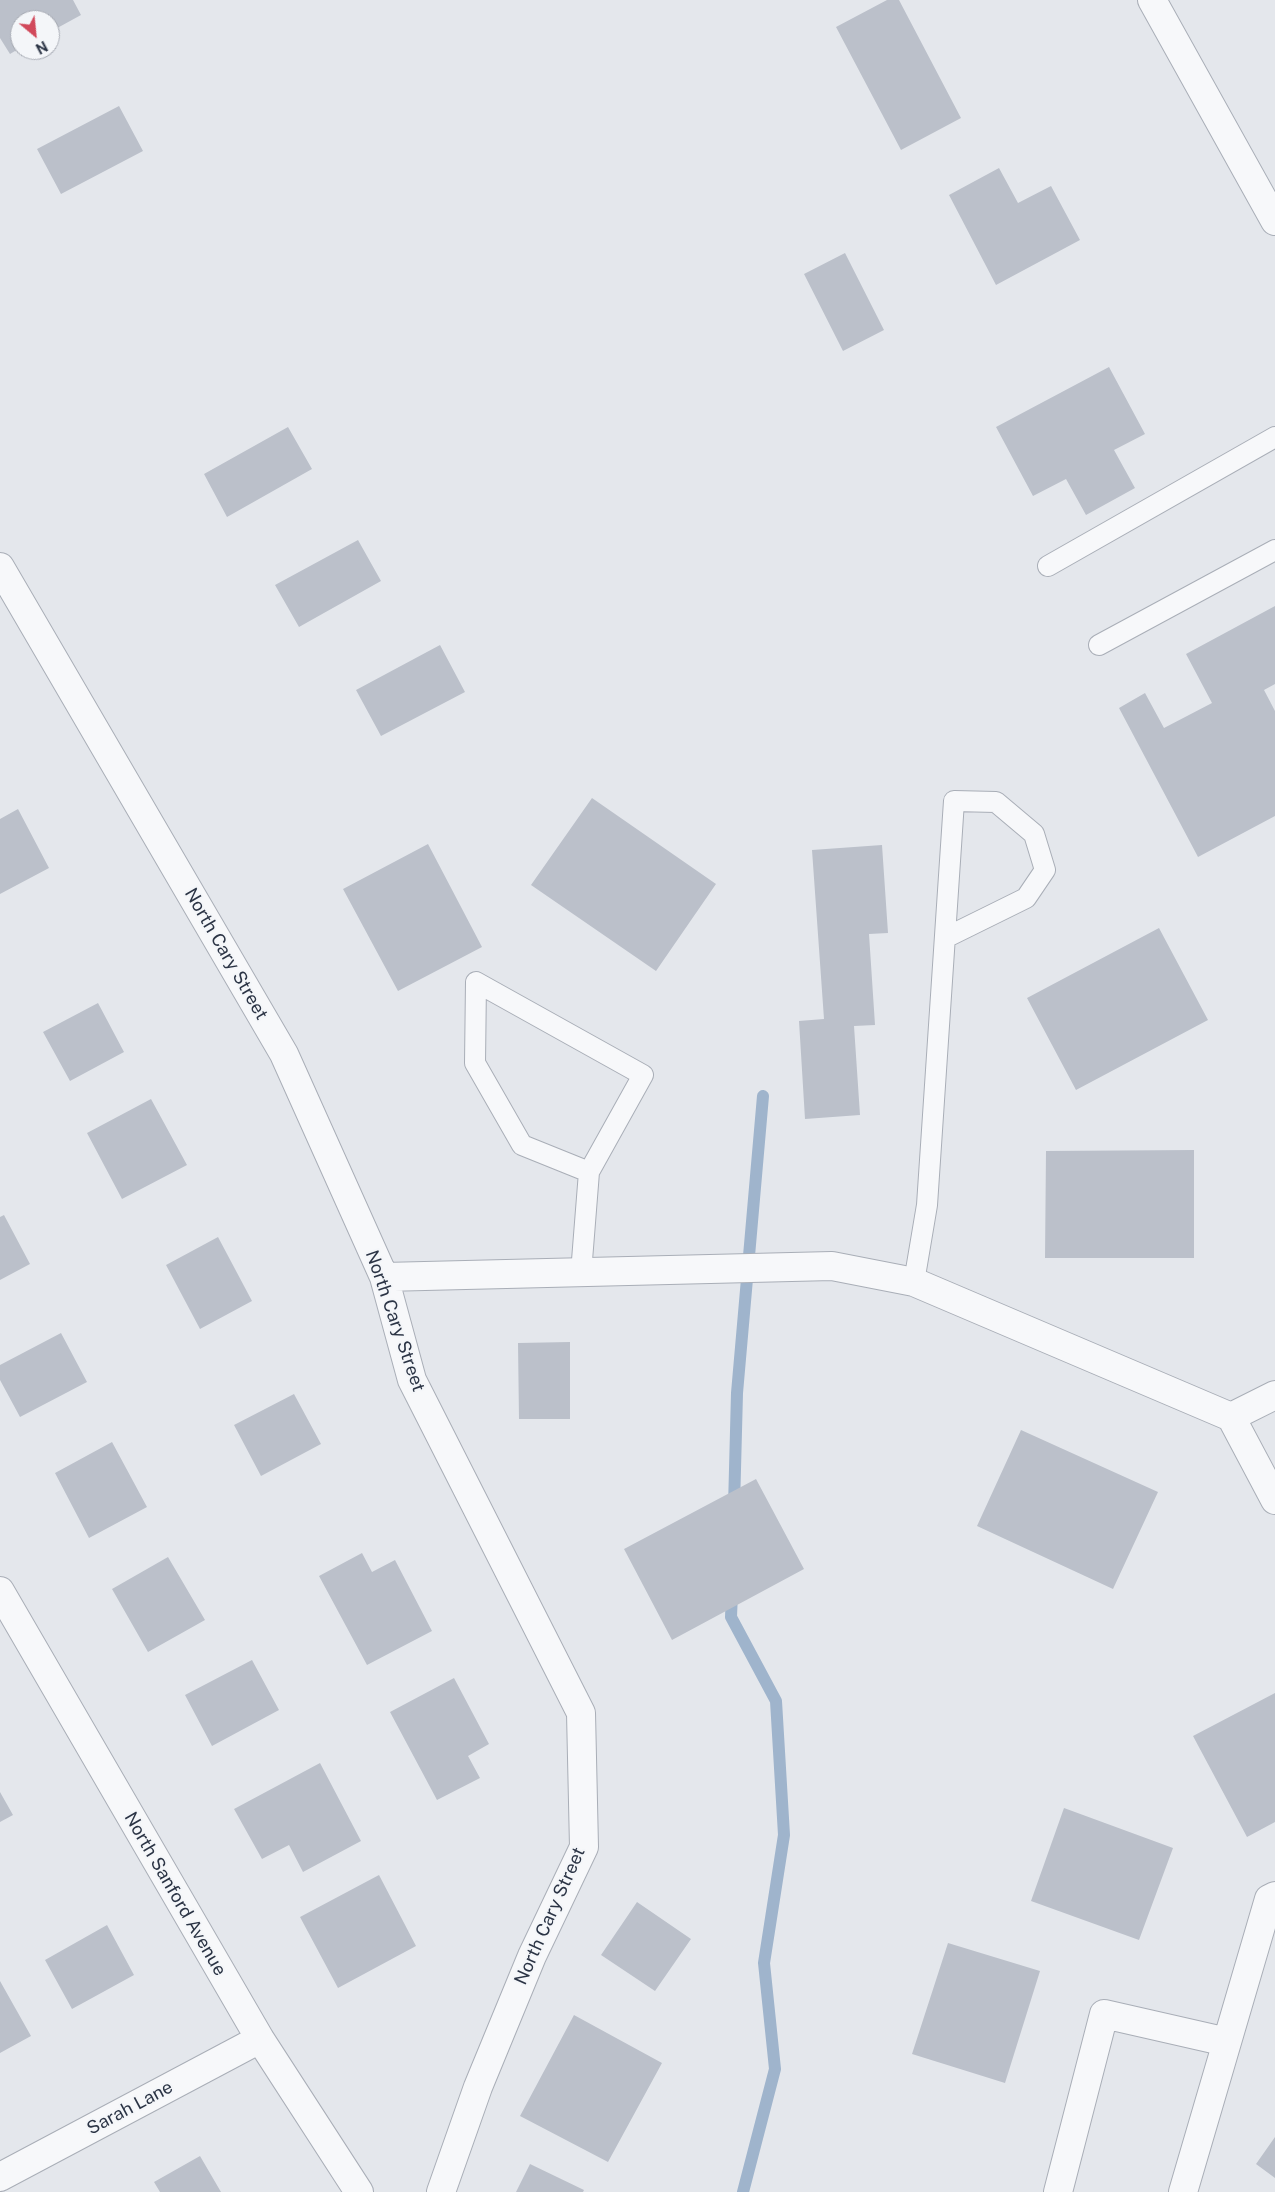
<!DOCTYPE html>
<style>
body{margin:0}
#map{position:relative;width:1275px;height:2192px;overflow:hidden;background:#e4e7ec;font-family:"Public Sans",sans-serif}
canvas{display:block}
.north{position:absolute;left:10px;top:10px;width:50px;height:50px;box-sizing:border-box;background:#f4f6f9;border:1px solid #a4a8b1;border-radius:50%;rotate:152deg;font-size:14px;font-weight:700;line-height:20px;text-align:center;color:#2b3445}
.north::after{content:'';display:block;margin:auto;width:18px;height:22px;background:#d1495b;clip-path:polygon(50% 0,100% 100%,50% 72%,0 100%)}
</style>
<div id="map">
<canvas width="1275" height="2192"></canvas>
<div class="north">N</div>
</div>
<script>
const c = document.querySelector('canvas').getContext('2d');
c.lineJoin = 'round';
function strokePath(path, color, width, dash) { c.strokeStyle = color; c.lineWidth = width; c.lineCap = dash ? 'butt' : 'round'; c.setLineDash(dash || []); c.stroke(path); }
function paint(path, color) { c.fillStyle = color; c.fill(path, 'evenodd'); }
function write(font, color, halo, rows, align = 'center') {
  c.font = font + ' "Public Sans",sans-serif'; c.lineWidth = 4; c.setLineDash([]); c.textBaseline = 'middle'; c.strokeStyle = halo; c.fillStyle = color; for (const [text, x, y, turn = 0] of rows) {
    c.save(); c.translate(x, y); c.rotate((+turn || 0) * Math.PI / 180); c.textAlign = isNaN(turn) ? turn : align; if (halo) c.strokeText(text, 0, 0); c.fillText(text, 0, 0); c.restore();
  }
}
const stream = new Path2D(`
 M 734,1507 L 737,1393 L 763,1096
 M 732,1592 L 731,1617 L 776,1701 L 784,1835 L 764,1963 L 775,2069 L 743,2192`);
const building = new Path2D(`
 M 0,0 L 73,0 L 81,15 L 50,32 L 50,20 L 20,20 L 20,48 L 10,54 L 0,38 Z
 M 887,0 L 899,0 L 961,118 L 901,150 L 836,27 Z
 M 119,106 L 143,151 L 61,194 L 37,149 Z
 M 999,168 L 1018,203 L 1051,186 L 1080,240 L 996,285 L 949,195 Z
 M 845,253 L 884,330 L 843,351 L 804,274 Z
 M 1109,367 L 1145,434 L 1114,450 L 1135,488 L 1086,515 L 1066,479 L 1033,496 L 996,427 Z
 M 288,427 L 312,469 L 227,517 L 204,474 Z
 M 358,540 L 381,581 L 299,627 L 275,585 Z
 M 1275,606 L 1275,684 L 1264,690 L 1275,711 L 1275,816 L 1198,857 L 1119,708 L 1145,693 L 1164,728 L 1212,703 L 1186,654 Z
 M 440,645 L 465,692 L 381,736 L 356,690 Z
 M 592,798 L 716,884 L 656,971 L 531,885 Z
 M 18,809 L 49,868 L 0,894 L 0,819 Z
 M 428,844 L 482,947 L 398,991 L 343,889 Z
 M 882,845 L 888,933 L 869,934 L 875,1025 L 854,1026 L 860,1115 L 805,1119 L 799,1021 L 824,1019 L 812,850 Z
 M 1159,928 L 1208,1020 L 1076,1090 L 1027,998 Z
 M 98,1003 L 124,1052 L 70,1081 L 43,1032 Z
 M 151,1099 L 187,1165 L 122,1199 L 87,1133 Z
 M 1194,1150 L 1194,1258 L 1045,1258 L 1046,1151 Z
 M 4,1215 L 30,1264 L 0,1280 L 0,1217 Z
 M 218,1237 L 252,1301 L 200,1329 L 166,1265 Z
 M 61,1333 L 87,1382 L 20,1417 L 0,1380 L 0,1365 Z
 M 570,1342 L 570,1419 L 519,1419 L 518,1343 Z
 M 294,1394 L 321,1444 L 261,1476 L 234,1425 Z
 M 1021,1430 L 1158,1492 L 1113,1589 L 977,1526 Z
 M 112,1442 L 147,1507 L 89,1538 L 55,1473 Z
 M 756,1479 L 804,1569 L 672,1640 L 624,1549 Z
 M 362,1553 L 372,1572 L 395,1560 L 432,1631 L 367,1665 L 319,1576 Z
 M 168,1557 L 205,1620 L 148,1652 L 112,1589 Z
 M 252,1660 L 279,1710 L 212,1746 L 185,1695 Z
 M 454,1678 L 489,1744 L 468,1756 L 480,1778 L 437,1800 L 390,1712 Z
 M 1275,1693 L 1275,1822 L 1247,1837 L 1193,1736 Z
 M 320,1763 L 361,1841 L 303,1872 L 289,1845 L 262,1859 L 234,1809 Z
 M 0,1792 L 13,1815 L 0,1822 Z
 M 1064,1808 L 1173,1848 L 1139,1940 L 1031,1901 Z
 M 379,1875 L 416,1946 L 338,1988 L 300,1917 Z
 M 637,1902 L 691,1939 L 655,1991 L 601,1955 Z
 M 107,1925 L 134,1975 L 72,2009 L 45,1960 Z
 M 948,1943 L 1040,1971 L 1005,2083 L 912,2054 Z
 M 0,1981 L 31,2036 L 0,2053 Z
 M 574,2015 L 662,2063 L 608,2162 L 520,2116 Z
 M 1275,2137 L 1275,2178 L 1256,2164 Z
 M 200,2156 L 221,2192 L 160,2192 L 154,2182 Z
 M 530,2164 L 584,2190 L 583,2192 L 516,2192 Z`);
const service = new Path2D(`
 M 1048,566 L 1275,437
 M 1099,645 L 1275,550
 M 581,1273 L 589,1172 L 643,1075 L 476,982 L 475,1063 L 522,1145 L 589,1172
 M 914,1282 L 927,1205 L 954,801 L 996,802 L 1034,834 L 1045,870 L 1026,898 L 945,938`);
const minor = new Path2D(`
 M 1152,0 L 1275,221
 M 0,567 L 284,1054 L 384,1277 L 412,1380 L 581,1713 L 584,1847 L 532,1956 L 478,2087 L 441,2192
 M 384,1277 L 832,1266 L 914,1282 L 1231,1417 L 1275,1500
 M 1231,1417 L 1275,1395
 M 0,1591 L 260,2039 L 359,2192
 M 0,2177 L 260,2039
 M 1058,2192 L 1104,2014 L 1227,2042
 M 1183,2192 L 1269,1899 L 1275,1896`);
const streetNames = [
 ["North Cary Street",226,954,60],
 ["North Cary Street",395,1321,71],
 ["North Sanford Avenue",175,1894,60],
 ["North Cary Street",550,1916,-66],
 ["Sarah Lane",130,2108,-28]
];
strokePath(stream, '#9fb4cc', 12);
paint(building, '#bbc0ca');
strokePath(service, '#a9aeb7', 22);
strokePath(minor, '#a9aeb7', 30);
strokePath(service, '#f7f8fa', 20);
strokePath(minor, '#f7f8fa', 28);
write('18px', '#2b3445', '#f4f6f9', streetNames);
</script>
